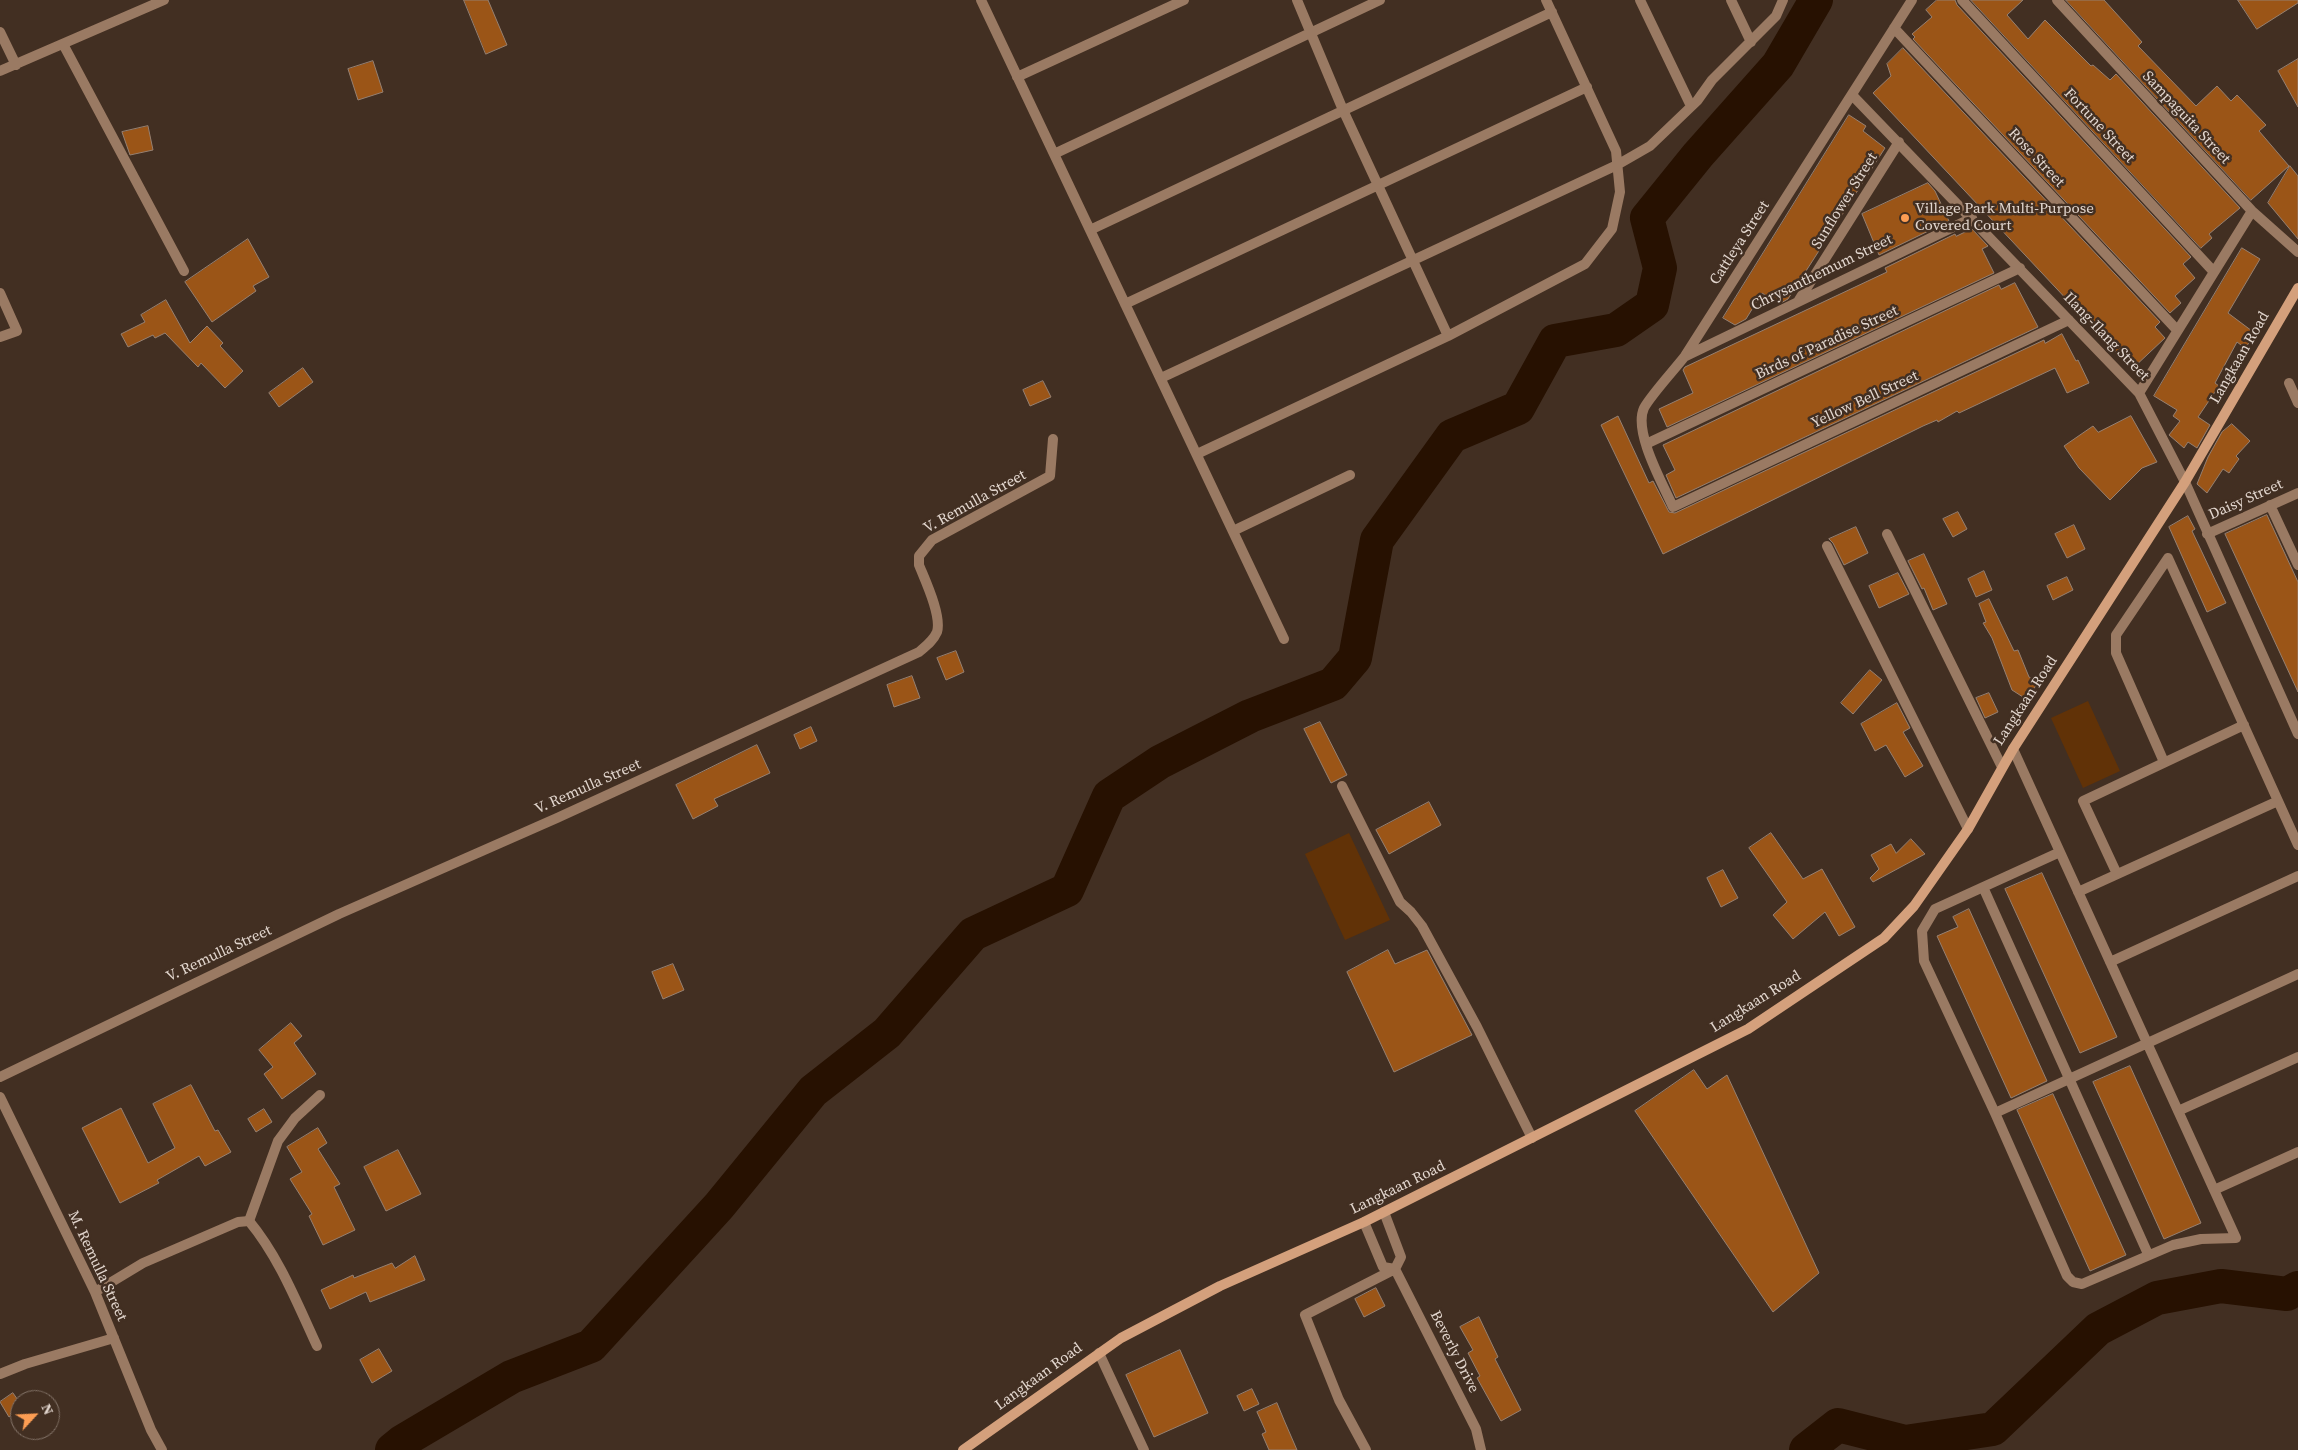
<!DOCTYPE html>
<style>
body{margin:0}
#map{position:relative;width:2298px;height:1450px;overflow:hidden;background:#422f22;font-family:"Source Serif 4",serif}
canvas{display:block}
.north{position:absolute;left:10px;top:1390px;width:50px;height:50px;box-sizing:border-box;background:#422f22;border:1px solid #827267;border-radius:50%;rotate:65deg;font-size:14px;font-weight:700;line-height:20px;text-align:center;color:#e3d7cf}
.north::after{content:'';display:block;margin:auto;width:18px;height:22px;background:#fc9d53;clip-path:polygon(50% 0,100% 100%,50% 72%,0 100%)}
</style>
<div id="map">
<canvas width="2298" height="1450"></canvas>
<div class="north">N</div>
</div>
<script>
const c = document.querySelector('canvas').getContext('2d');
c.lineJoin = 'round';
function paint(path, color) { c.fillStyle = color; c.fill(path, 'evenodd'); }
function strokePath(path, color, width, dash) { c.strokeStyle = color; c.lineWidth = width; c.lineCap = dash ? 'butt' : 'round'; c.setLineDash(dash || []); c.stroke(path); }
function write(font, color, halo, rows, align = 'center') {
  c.font = font + ' "Source Serif 4",serif'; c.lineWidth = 5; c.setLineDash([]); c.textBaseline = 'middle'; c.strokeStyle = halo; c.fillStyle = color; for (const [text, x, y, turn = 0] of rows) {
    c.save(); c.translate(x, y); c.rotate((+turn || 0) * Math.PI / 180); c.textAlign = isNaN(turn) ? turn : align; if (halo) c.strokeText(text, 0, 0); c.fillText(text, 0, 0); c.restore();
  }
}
const green = new Path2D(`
 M 2088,701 L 2120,771 L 2083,788 L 2051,718 Z
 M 1349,833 L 1390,920 L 1345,940 L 1305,854 Z`);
const river = new Path2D(`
 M 392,1450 L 403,1441 L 511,1377 L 591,1346 L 719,1206 L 813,1091 L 887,1033 L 973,934 L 1067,890 L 1109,796 L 1160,762 L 1250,716 L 1333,684 L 1355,658 L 1377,540 L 1452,436 L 1518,408 L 1555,341 L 1616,330 L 1652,305 L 1660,268 L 1647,218 L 1698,155 L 1778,65 L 1816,0
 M 1806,1450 L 1838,1425 L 1905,1442 L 1993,1429 L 2098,1329 L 2157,1298 L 2221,1286 L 2287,1294 L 2298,1288`);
const building = new Path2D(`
 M 464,0 L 488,0 L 507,45 L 486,54 Z
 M 1937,0 L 1955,0 L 1957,5 L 2191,257 L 2183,264 L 2195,278 L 2175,296 L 2181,303 L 2170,313 L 1913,39 L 1915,37 L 1912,34 L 1932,17 L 1926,10 Z
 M 1971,0 L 2023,0 L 2007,15 L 2028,39 L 2045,20 L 2091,66 L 2093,65 L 2110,80 L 2116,74 L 2240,208 L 2209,234 L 2212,238 L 2201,248 Z
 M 2066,0 L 2104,0 L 2142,42 L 2138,46 L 2196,106 L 2217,86 L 2231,101 L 2237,95 L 2266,125 L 2259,131 L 2289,166 L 2251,200 Z
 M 2238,0 L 2298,0 L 2298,3 L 2257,29 Z
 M 1903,48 L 2160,322 L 2155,327 L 2165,338 L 2132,369 L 1873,93 L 1891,76 L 1887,64 Z
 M 2298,59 L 2298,107 L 2278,71 Z
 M 373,61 L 383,92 L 358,100 L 348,69 Z
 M 1849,115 L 1866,126 L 1863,131 L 1885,148 L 1788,299 L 1779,304 L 1762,293 L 1746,319 L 1735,325 L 1723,318 Z
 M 148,126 L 153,150 L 130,155 L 122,132 Z
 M 2290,166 L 2298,176 L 2298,239 L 2268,203 Z
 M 1928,183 L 1935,191 L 1949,221 L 1879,255 L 1862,214 Z
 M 1972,229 L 1988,246 L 1982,249 L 1994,273 L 1667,427 L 1659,409 L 1693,393 L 1683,370 L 1685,367 L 1887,272 L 1885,268 L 1955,234 L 1956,236 Z
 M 248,239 L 269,277 L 253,286 L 256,291 L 212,322 L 185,282 Z
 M 2242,248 L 2260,259 L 2228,313 L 2256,334 L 2245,348 L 2237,342 L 2215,383 L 2219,386 L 2198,417 L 2210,425 L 2197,448 L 2188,442 L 2184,448 L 2169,435 L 2180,421 L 2173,416 L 2177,410 L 2154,396 Z
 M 2015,283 L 2038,327 L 1676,498 L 1666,475 L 1675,470 L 1663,445 L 1999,285 L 2001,289 Z
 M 166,300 L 190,343 L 207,326 L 223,343 L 220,346 L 243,371 L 225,388 L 201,363 L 198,367 L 165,333 L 155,338 L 153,335 L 128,347 L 121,334 L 145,322 L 141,315 Z
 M 2062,334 L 2076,361 L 2078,360 L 2089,383 L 2067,393 L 2055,368 L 1959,413 L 1957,411 L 1938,422 L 1937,420 L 1923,426 L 1663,554 L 1601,425 L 1618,416 L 1649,483 L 1653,481 L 1669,512 L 1675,513 L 2044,340 L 2045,343 Z
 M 303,368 L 313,382 L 279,407 L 269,393 Z
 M 1043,381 L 1051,397 L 1030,406 L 1023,390 Z
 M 2131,416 L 2157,462 L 2142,468 L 2110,500 L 2079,468 L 2064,446 L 2093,426 L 2098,432 Z
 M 2232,424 L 2250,441 L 2236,456 L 2239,459 L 2229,473 L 2223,469 L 2207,493 L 2197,484 L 2208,457 L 2222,432 Z
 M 1958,512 L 1967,529 L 1953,537 L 1943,519 Z
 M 2267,515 L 2298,582 L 2298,692 L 2225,534 Z
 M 2188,516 L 2195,529 L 2192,531 L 2226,603 L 2207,612 L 2169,527 Z
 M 2074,525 L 2085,549 L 2067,558 L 2055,534 Z
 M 1856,527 L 1868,553 L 1844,565 L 1833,543 L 1829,539 Z
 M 1924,554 L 1947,604 L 1933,610 L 1924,588 L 1922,589 L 1908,561 Z
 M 1984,571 L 1992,590 L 1976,597 L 1968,579 Z
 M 1898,573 L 1909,594 L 1879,608 L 1869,586 Z
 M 2067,577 L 2073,590 L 2053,600 L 2047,586 Z
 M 1989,599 L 2014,651 L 2018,650 L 2029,677 L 2038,683 L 2026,699 L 2012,690 L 1992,638 L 1983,623 L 1986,622 L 1979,604 Z
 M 956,651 L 964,672 L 946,680 L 937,658 Z
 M 1870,670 L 1882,680 L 1853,714 L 1841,703 Z
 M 912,676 L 920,698 L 894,707 L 887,685 Z
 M 1989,693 L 1998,712 L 1985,718 L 1976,698 Z
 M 1897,703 L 1910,728 L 1903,732 L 1923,766 L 1905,777 L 1886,745 L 1875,751 L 1861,724 Z
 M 1320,722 L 1347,775 L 1331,783 L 1304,729 Z
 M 811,727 L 817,741 L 800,749 L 794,735 Z
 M 757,745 L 770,773 L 714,799 L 718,806 L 693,819 L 676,785 Z
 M 1429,802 L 1441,825 L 1389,854 L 1376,830 Z
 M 1771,833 L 1803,879 L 1822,869 L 1855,927 L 1839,936 L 1825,912 L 1793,939 L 1773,915 L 1787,902 L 1749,848 Z
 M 1911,839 L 1925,854 L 1873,882 L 1870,878 L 1879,869 L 1871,855 L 1891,844 L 1896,853 Z
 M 1723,870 L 1738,898 L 1721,907 L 1707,878 Z
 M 2042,873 L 2117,1037 L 2080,1053 L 2005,889 Z
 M 1969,909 L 2047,1081 L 2011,1098 L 1937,936 L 1958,927 L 1953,917 Z
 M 1388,950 L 1395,964 L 1427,950 L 1472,1035 L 1394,1072 L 1347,972 Z
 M 673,964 L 684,990 L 663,999 L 652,972 Z
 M 291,1023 L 302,1036 L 294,1043 L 316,1074 L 282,1099 L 264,1074 L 273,1067 L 259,1050 Z
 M 2130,1066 L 2201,1223 L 2164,1239 L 2093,1082 Z
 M 1694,1070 L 1707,1089 L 1727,1075 L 1819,1273 L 1773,1312 L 1635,1111 Z
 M 191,1085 L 215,1131 L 218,1130 L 231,1152 L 205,1166 L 199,1156 L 157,1180 L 159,1183 L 120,1203 L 82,1128 L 121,1108 L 148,1163 L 175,1148 L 153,1104 Z
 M 2053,1094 L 2126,1255 L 2090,1271 L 2017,1110 Z
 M 264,1109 L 272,1122 L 256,1132 L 248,1119 Z
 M 318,1128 L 327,1143 L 318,1149 L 340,1184 L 334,1187 L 355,1230 L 323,1245 L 309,1216 L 312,1214 L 290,1179 L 302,1172 L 287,1147 Z
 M 398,1150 L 421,1194 L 386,1211 L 364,1167 Z
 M 415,1256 L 425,1280 L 370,1302 L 366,1292 L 330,1309 L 321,1290 L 353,1275 L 354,1278 L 392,1263 L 395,1268 Z
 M 1376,1288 L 1385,1306 L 1364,1317 L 1355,1299 Z
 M 1479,1317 L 1498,1357 L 1495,1359 L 1521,1410 L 1501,1421 L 1477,1378 L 1480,1376 L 1468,1353 L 1473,1350 L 1460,1327 Z
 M 379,1349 L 392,1371 L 372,1383 L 360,1360 Z
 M 1180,1350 L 1208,1413 L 1154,1437 L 1126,1375 Z
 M 1252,1389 L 1259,1404 L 1244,1411 L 1237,1396 Z
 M 13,1393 L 20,1403 L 20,1409 L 9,1417 L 0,1402 Z
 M 1277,1403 L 1284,1420 L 1297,1450 L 1269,1450 L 1262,1434 L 1266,1432 L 1257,1412 Z`);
const lane = new Path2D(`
 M 1342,786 L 1400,902 L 1411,912 L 1422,926 L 1477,1027 L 1532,1138
 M 249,1221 L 278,1141 L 295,1118 L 320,1095
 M 1099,1353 L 1144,1450`);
const street = new Path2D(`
 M 981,0 L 1284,639
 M 1297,0 L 1343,110 L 1448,336
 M 1640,0 L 1691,106
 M 1731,0 L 1751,42
 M 1912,0 L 1685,356 C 1675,369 1651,395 1644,408 C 1633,432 1663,484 1673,507 L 2069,320
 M 1962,0 L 2214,272
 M 2057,0 L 2252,211 L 2298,252
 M 1894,28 L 2177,330
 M 0,32 L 16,65
 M 63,44 L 184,271
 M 0,71 L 164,0
 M 1017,77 L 1184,0
 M 1853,96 L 2139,393 L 2185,482 L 2298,734
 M 1054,154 L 1380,0
 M 1090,230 L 1552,12
 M 0,293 L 17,331 L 0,337
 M 1799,300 L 1899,142
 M 1125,304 L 1587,87
 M 1686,356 L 1972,218
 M 1161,378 L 1617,165 L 1650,146 L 1697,101 L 1712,80 L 1776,16 L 1783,0
 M 2289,383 L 2298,403
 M 2139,393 L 2252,211
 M 1646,444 L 2020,268
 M 1197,454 L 1448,336 L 1585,264 L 1612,229 L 1620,192 L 1616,151 L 1546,0
 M 2270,505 L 2298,565
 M 1233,531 L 1350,475
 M 1887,534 L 2002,767
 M 2207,534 L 2298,493
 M 1827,546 L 1968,829
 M 2168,558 L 2298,845
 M 2013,749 L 2236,1238 L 2201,1239 L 2173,1245 L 2082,1284 L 2073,1282 L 2067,1276 L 1995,1113 L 1924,961 L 1922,931 L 1935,909 L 2060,852
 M 2164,762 L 2116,653 L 2116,635 L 2168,558
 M 2117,874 L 2083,801 L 2244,725
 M 1983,887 L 2148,1254
 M 2078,892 L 2278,801
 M 2110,962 L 2298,876
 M 0,1077 L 339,914 L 557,818 L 919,652 C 926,646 933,641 937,632 C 942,616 925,580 919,565 L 919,556 L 932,540 L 1050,476 L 1053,439
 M 0,1097 L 95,1292 L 151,1430 L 162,1450
 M 2178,1111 L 2298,1057
 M 1995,1113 L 2298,974
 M 2214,1190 L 2298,1152
 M 1384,1212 L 1401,1257 L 1395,1269
 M 1364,1222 L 1383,1267 L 1395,1269
 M 1395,1269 L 1476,1429 L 1481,1450
 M 95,1292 L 143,1263 L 238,1222 L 249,1221 C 279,1257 297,1303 317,1346
 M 0,1374 L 25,1364 L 114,1338
 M 1366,1450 L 1339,1400 L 1305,1315 L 1395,1269`);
const secondary = new Path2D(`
 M 963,1450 L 1121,1338 L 1220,1286 L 1364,1222 L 1748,1029 L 1884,938 L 1914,906 L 1968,829 L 2013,749 L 2185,482 L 2298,288`);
const markers = [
 [1905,218,5,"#fc9d53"]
];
const streetNames = [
 ["Sampaguita Street",2186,118,47],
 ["Fortune Street",2099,126,47],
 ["Rose Street",2036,158,47],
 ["Sunflower Street",1845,201,-58],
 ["Cattleya Street",1740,243,-57],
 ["Chrysanthemum Street",1822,273,-26],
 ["Ilang-Ilang Street",2106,337,46],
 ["Birds of Paradise Street",1827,343,-25],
 ["Langkaan Road",2240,358,-60],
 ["Yellow Bell Street",1865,400,-25],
 ["Daisy Street",2246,500,-24],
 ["V. Remulla Street",975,502,-29],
 ["Langkaan Road",2026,701,-57],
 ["V. Remulla Street",588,787,-24],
 ["V. Remulla Street",219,954,-25],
 ["Langkaan Road",1756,1002,-32],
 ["Langkaan Road",1398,1188,-26],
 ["M. Remulla Street",97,1266,65],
 ["Beverly Drive",1454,1352,63],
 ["Langkaan Road",1039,1377,-36]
];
const poiNames = [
 ["Village Park Multi-Purpose",1915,209],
 ["Covered Court",1915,226]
];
paint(green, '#613207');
strokePath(river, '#271101', 34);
paint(building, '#9b5517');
strokePath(building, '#968071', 1);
strokePath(lane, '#9a7a63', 10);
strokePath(street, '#9a7a63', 10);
strokePath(secondary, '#d4a07c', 10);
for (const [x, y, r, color] of markers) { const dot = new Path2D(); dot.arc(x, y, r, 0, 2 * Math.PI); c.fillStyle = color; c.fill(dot); strokePath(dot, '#422f22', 2); }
write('15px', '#e3d7cf', '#422f22', streetNames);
write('15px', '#e3d7cf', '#422f22', poiNames, 'left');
</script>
